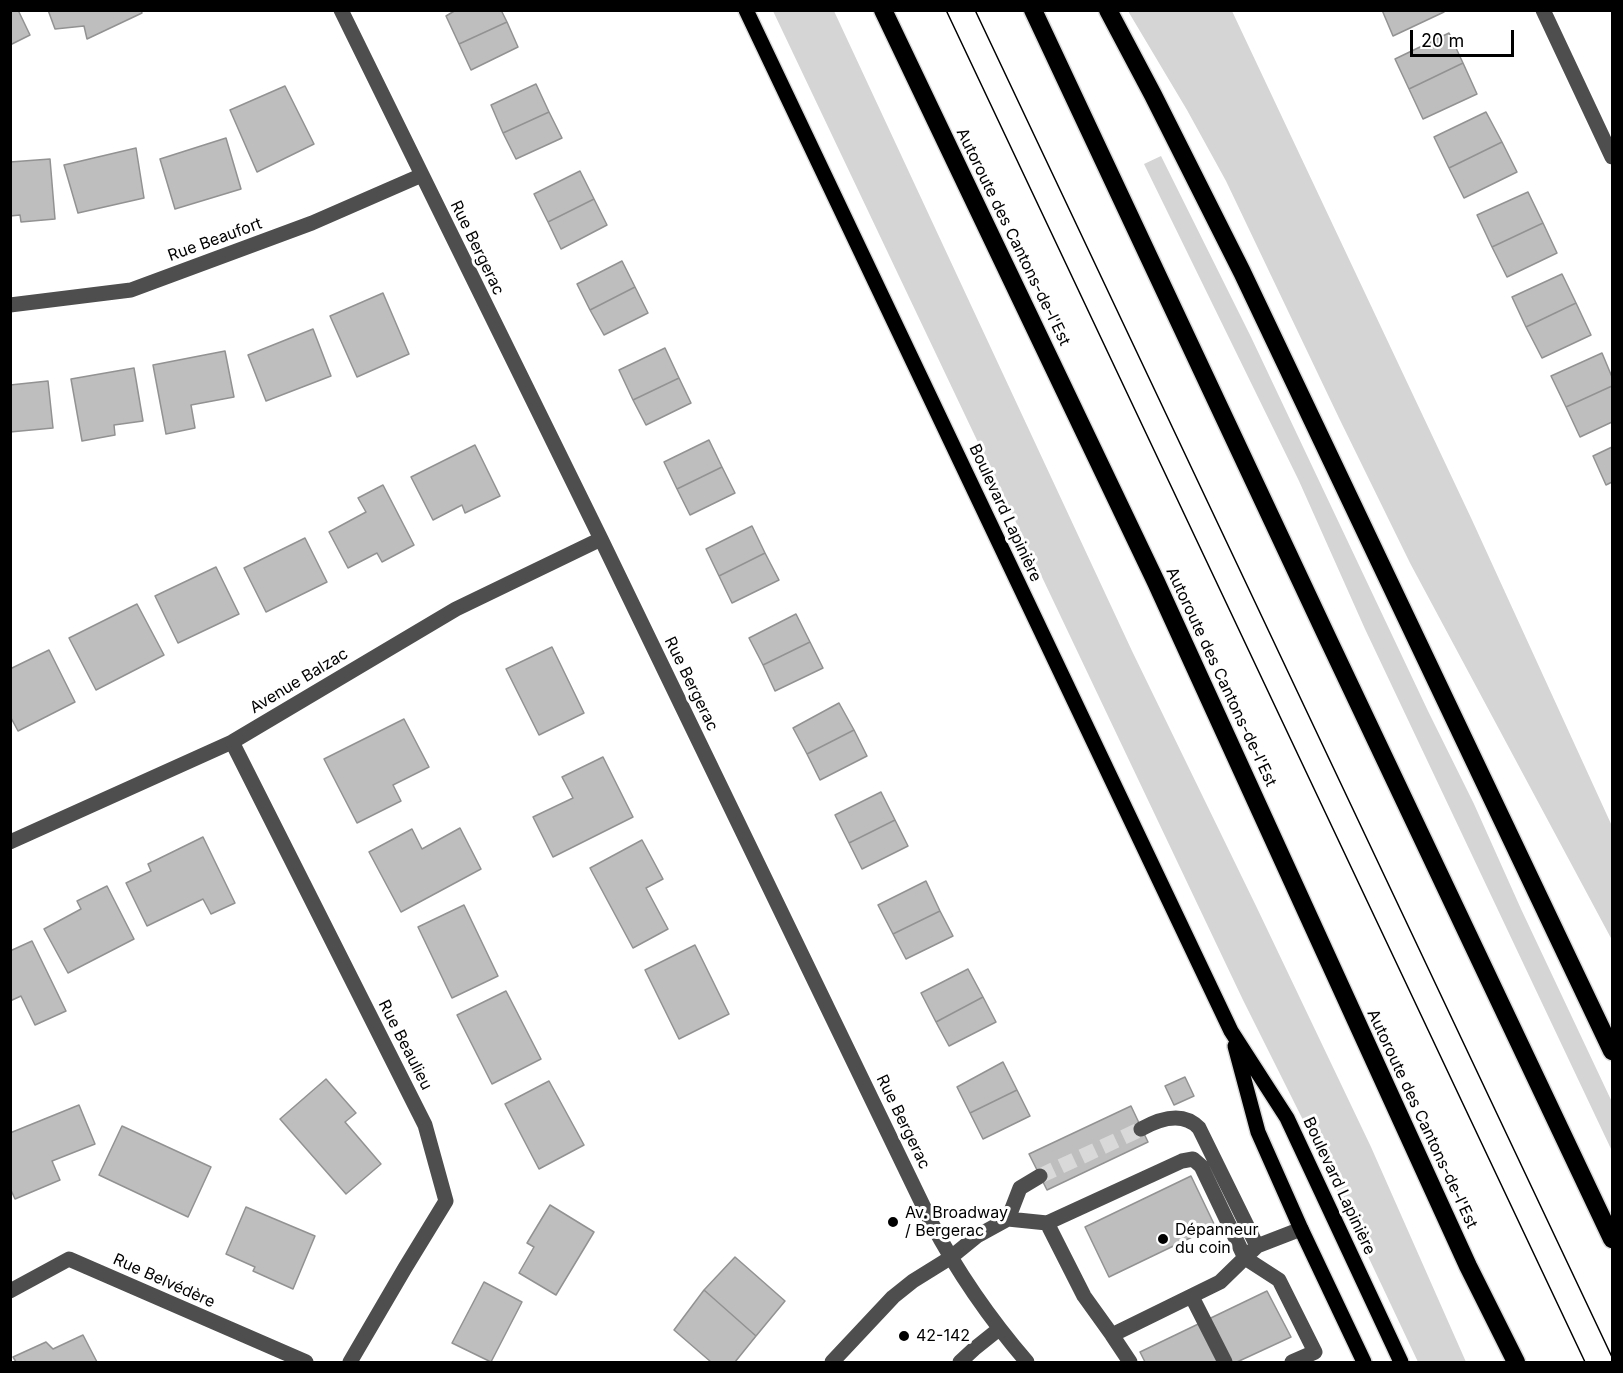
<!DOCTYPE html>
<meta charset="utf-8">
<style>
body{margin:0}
#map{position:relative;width:1623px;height:1373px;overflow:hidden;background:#fff;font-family:Inter,sans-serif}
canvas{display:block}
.frame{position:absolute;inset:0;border:12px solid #000;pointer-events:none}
.scale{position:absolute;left:1410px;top:30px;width:104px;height:27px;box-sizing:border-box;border:3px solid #000;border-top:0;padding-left:8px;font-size:18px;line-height:21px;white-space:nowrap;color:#000;-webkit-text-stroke:4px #fff;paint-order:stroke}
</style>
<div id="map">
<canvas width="1623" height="1373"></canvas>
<div class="frame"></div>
<div class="scale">20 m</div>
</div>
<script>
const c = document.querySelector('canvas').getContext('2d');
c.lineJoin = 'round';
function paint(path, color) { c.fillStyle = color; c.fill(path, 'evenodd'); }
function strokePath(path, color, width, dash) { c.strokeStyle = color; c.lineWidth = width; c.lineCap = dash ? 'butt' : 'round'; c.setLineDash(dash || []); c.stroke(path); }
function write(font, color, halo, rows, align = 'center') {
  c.font = font + ' Inter,sans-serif'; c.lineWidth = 6; c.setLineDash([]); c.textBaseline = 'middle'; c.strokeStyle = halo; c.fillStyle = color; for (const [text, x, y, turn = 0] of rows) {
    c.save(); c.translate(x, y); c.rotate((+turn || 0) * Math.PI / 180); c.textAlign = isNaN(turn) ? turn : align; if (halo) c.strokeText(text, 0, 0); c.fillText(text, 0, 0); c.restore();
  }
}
const green = new Path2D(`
 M 773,11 L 834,11 L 1132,651 L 1257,908 L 1371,1147 L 1466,1362 L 1418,1362 L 1314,1142 L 1243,1000 Z
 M 1128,11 L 1232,11 L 1472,520 L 1612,826 L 1612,940 L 1410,563 L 1339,418 L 1226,181 L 1187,110 Z
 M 1161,156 L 1251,337 L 1428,711 L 1474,804 L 1521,909 L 1612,1102 L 1612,1151 L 1365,629 L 1299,481 L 1144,164 Z`);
const building = new Path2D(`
 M 10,10 L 18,10 L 30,35 L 10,45 Z
 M 48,10 L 141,10 L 142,13 L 87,39 L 84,26 L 55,29 Z
 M 456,10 L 501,10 L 507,22 L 459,44 L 446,16 Z
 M 1382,10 L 1443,10 L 1444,12 L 1393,36 Z
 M 507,22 L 518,47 L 471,70 L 459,44 Z
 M 1449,33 L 1463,63 L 1409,89 L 1395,59 Z
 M 1463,63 L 1477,94 L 1423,119 L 1409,89 Z
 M 536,84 L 549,112 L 503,133 L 491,105 Z
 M 285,86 L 314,144 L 257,172 L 230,110 Z
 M 549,112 L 562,138 L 516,159 L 503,133 Z
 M 1486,112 L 1502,142 L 1449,168 L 1434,137 Z
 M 226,138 L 241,189 L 175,209 L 160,159 Z
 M 1502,142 L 1517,172 L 1464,198 L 1449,168 Z
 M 136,148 L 144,198 L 78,213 L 64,165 Z
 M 50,159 L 55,219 L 21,222 L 20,215 L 10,216 L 10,162 Z
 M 580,171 L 594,199 L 548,222 L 534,194 Z
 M 1528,192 L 1543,223 L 1492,247 L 1477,215 Z
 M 594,199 L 607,225 L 561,249 L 548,222 Z
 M 1543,223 L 1557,253 L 1507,277 L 1492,247 Z
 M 622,261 L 635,287 L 590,310 L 577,284 Z
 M 1562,274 L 1576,303 L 1526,327 L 1512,297 Z
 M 635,287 L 648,313 L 604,335 L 590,310 Z
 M 383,293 L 409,354 L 357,377 L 330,316 Z
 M 1576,303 L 1591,335 L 1542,358 L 1526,327 Z
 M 313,329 L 331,376 L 266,401 L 248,355 Z
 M 665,348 L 679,378 L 633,400 L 619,370 Z
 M 225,351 L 234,397 L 191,405 L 195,428 L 166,434 L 153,365 Z
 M 1602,353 L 1612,377 L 1612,386 L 1566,407 L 1551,376 Z
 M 134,368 L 143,421 L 114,425 L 115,435 L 82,441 L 71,379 Z
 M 679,378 L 691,403 L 646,425 L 633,400 Z
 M 48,381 L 53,428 L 10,432 L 10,385 Z
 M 1612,386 L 1612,422 L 1580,437 L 1566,407 Z
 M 709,440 L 722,467 L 677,489 L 664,462 Z
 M 475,445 L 500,496 L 465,513 L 462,505 L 433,520 L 411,477 Z
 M 1612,447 L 1612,482 L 1606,485 L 1593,456 Z
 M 722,467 L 735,493 L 690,515 L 677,489 Z
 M 383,485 L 414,545 L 382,562 L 377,553 L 348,568 L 329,532 L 366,512 L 358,498 Z
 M 752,526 L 765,553 L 719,576 L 706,549 Z
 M 305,538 L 327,582 L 266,612 L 244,568 Z
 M 765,553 L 779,580 L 732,603 L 719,576 Z
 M 216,567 L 239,614 L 178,643 L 155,596 Z
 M 137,604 L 164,655 L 96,690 L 69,638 Z
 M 796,614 L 810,642 L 763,665 L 749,638 Z
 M 810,642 L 823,668 L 775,691 L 763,665 Z
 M 552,647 L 584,713 L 539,735 L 506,669 Z
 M 49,650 L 75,702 L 18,731 L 10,716 L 10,669 Z
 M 839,703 L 854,730 L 807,754 L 793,728 Z
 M 404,719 L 429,767 L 393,785 L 401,801 L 357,823 L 324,759 Z
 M 854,730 L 867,756 L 820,780 L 807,754 Z
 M 603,757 L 633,817 L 553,857 L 533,817 L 573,798 L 562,777 Z
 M 881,792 L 895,820 L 849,843 L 835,815 Z
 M 895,820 L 908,846 L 862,869 L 849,843 Z
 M 460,828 L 481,869 L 401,912 L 369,852 L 412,829 L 422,849 Z
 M 203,837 L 235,903 L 211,914 L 203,899 L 147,926 L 126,883 L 151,871 L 148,864 Z
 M 642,840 L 663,879 L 646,888 L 668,929 L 633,948 L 590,868 Z
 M 926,881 L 940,911 L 893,934 L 878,905 Z
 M 107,886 L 134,939 L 68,973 L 44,929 L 81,909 L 77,901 Z
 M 464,905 L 498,976 L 452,998 L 418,927 Z
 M 940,911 L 953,936 L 906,959 L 893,934 Z
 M 32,941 L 66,1011 L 35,1025 L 21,996 L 10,1001 L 10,951 Z
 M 695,945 L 729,1014 L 679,1039 L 645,970 Z
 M 968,969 L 983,997 L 936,1022 L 921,993 Z
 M 506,991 L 541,1059 L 492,1084 L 457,1015 Z
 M 983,997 L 996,1022 L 949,1046 L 936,1022 Z
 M 1003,1062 L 1017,1090 L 970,1113 L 957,1087 Z
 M 1185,1077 L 1194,1096 L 1174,1105 L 1165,1086 Z
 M 326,1079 L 356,1113 L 345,1122 L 381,1164 L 346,1194 L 280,1119 Z
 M 549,1081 L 584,1145 L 539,1169 L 505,1104 Z
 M 1017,1090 L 1030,1116 L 983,1139 L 970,1113 Z
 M 79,1105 L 95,1144 L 52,1161 L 60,1180 L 15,1199 L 10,1188 L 10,1133 Z
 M 1131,1106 L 1148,1142 L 1047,1190 L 1029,1154 Z
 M 122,1126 L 211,1167 L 188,1217 L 99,1175 Z
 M 1191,1176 L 1215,1226 L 1109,1277 L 1085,1227 Z
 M 550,1205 L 594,1232 L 556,1295 L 519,1273 L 534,1247 L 527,1243 Z
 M 246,1207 L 315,1236 L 293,1289 L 253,1271 L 255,1267 L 226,1254 Z
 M 735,1257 L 785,1301 L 756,1336 L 704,1290 Z
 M 484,1282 L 522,1302 L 491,1362 L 452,1343 Z
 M 704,1290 L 756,1336 L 735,1362 L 711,1362 L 674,1330 Z
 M 1267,1291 L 1291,1337 L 1237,1362 L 1145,1362 L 1140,1352 Z
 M 83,1335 L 97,1362 L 16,1362 L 13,1357 L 46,1342 L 53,1349 Z`);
const minorTunnel = new Path2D(`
 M 1040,1176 L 1141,1129`);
const minor = new Path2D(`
 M 341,10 L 601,539 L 931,1222 C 958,1273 990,1319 1027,1362
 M 1543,10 L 1612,157
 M 10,305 L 131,290 L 312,223 L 422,175
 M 232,742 L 425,1125 L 446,1201 L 405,1268 L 350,1362
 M 10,842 L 232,742 L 456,609 L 601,539
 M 1141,1129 C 1159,1119 1183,1111 1199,1128 L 1257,1246
 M 1008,1219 L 1020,1188 L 1040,1176
 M 1047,1223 L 1182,1161 L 1193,1159 L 1201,1166 L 1245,1258 L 1279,1280 L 1315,1352 L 1292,1362
 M 10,1291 L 69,1259 L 306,1362
 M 1192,1297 L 1225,1362
 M 1112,1335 L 1130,1362
 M 832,1362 L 893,1297 L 913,1281 L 950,1258 L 977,1236 L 1008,1219 L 1047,1223 L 1084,1296 L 1112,1335 L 1220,1282 L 1257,1246 L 1301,1229
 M 960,1362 L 974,1349 L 999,1329`);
const major = new Path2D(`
 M 746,10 L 1231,1031 L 1287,1118 L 1401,1362
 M 1235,1046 L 1258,1132 L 1301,1229 L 1364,1362`);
const highway = new Path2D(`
 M 883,10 L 1156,582 L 1468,1266 L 1516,1362
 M 1033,10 L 1328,639 L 1612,1239
 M 1108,10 L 1153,95 L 1242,272 L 1612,1051`);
const tram = new Path2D(`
 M 946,10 L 1585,1362
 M 975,10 L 1612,1357`);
const markers = [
 [893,1222,6,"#000"],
 [1163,1239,6,"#000"],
 [904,1336,6,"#000"]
];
const streetNames = [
 ["Autoroute des Cantons-de-l'Est",1013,237,64],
 ["Rue Beaufort",215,240,-20],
 ["Rue Bergerac",477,248,64],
 ["Boulevard Lapinière",1005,513,65],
 ["Autoroute des Cantons-de-l'Est",1221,677,65],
 ["Avenue Balzac",299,681,-31],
 ["Rue Bergerac",691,684,64],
 ["Rue Beaulieu",405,1045,63],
 ["Autoroute des Cantons-de-l'Est",1422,1119,65],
 ["Rue Bergerac",903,1122,64],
 ["Boulevard Lapinière",1339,1186,65],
 ["Rue Belvédère",164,1281,24]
];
const poiNames = [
 ["Av. Broadway",905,1213],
 ["/ Bergerac",905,1231],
 ["Dépanneur",1175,1230],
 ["du coin",1175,1248],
 ["42-142",916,1336]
];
paint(green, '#d5d5d5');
paint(building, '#bebebe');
strokePath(building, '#929292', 1.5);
strokePath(minorTunnel, '#d9d9d9', 15, [15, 8]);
strokePath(major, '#dbdbdb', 18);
strokePath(highway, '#dbdbdb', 21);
strokePath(minor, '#4e4e4e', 15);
strokePath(major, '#000', 15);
strokePath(highway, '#000', 18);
strokePath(tram, '#000', 1.5);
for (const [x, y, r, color] of markers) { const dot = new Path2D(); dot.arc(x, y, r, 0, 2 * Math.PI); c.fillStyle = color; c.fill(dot); strokePath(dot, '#fff', 2); }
write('16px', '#000', '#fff', streetNames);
write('16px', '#000', '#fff', poiNames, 'left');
</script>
